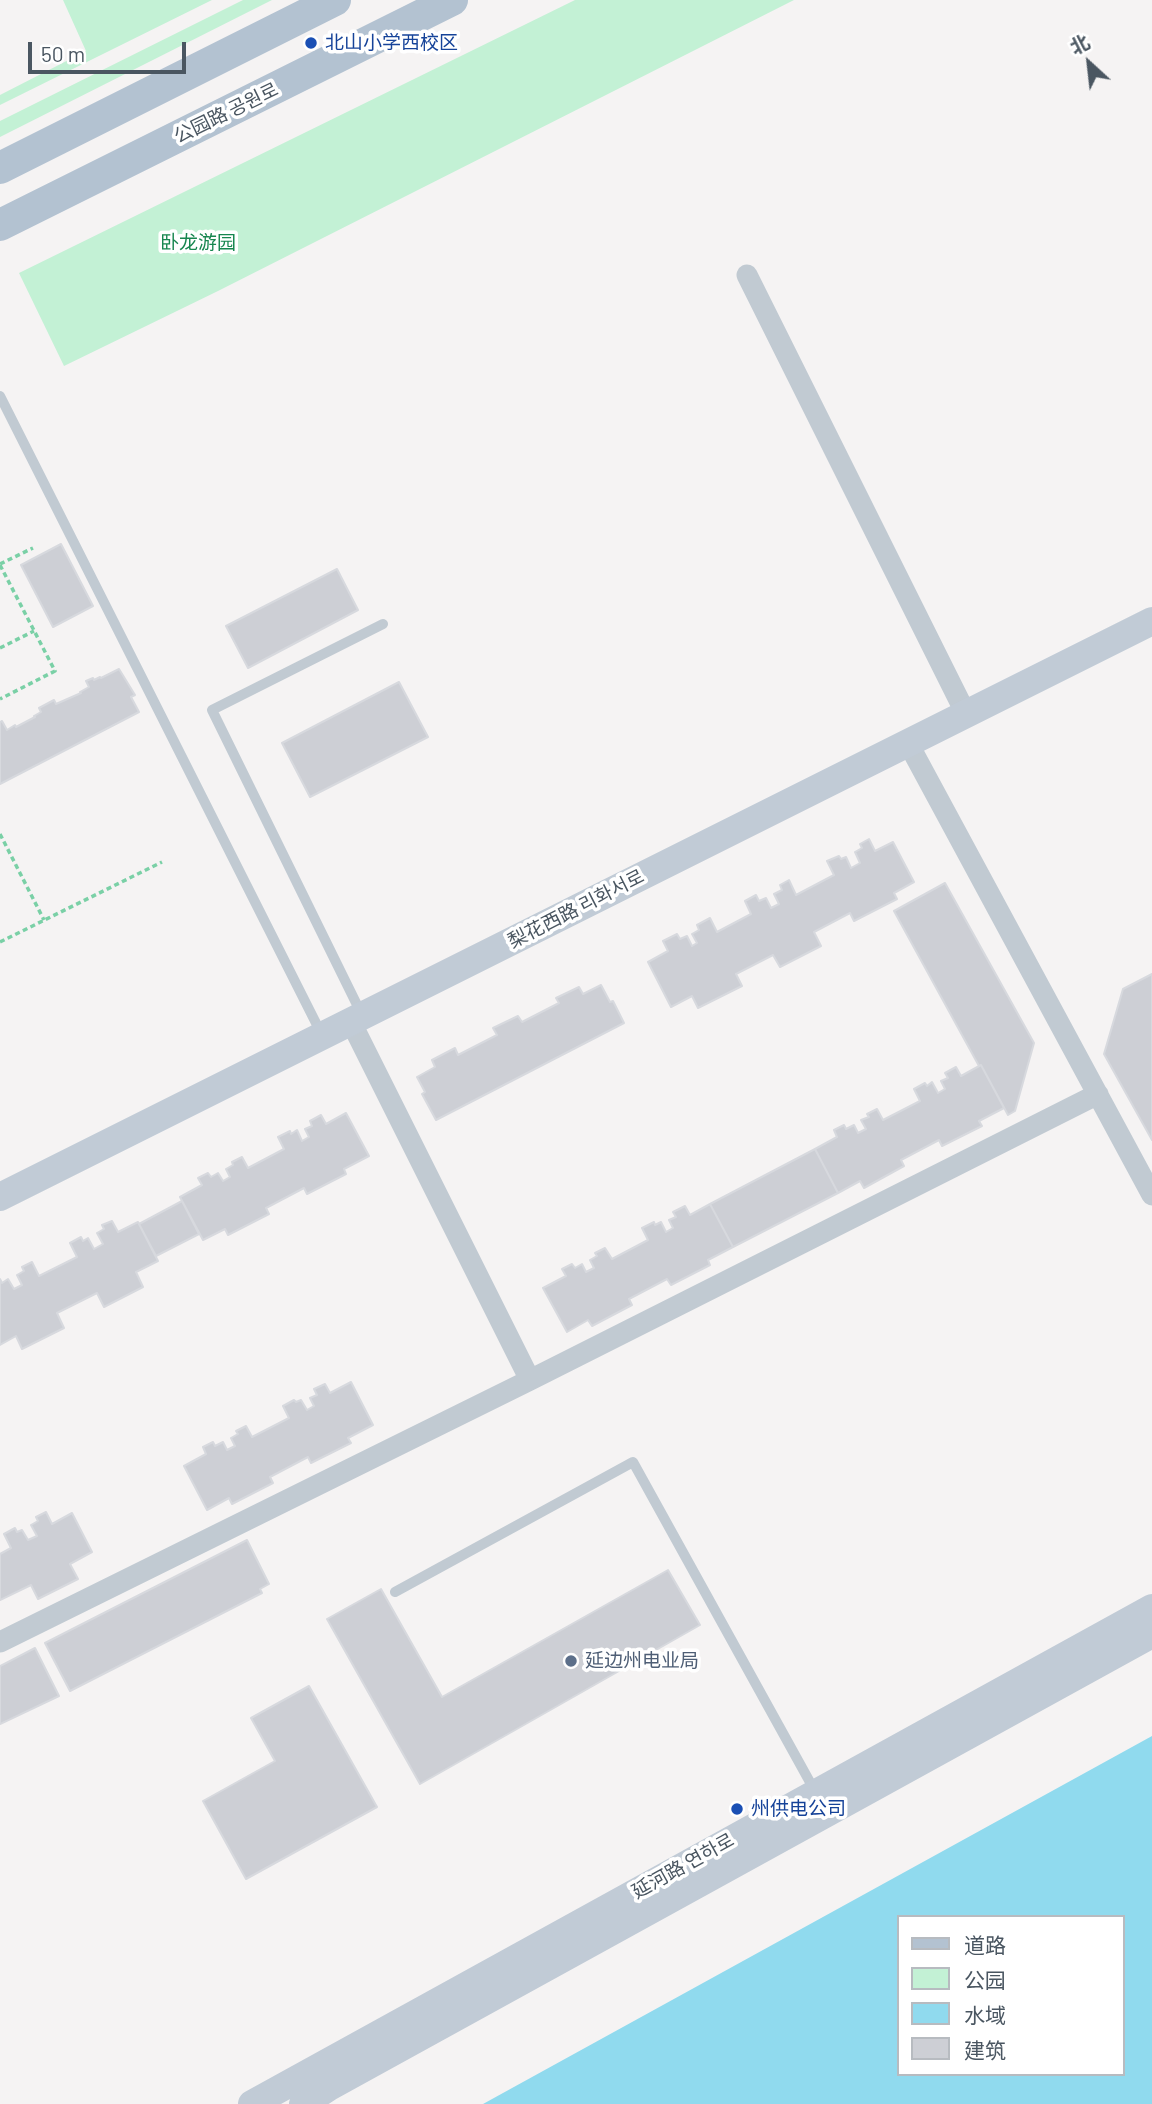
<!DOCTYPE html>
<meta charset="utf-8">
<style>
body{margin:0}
#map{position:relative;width:1152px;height:2104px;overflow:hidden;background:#f5f3f3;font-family:Barlow,"Noto Sans SC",sans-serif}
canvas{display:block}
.legend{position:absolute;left:897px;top:1915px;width:228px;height:161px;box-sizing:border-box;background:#fff;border:2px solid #b7bbc0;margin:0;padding:9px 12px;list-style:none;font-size:21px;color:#4a5661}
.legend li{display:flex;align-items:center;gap:14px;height:35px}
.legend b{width:35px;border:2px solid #b7bbc0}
.north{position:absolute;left:1054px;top:28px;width:70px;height:70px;-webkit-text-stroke:5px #fff;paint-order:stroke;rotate:333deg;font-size:19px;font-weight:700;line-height:28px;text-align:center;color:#4a5661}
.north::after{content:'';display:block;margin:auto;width:24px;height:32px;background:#4a5661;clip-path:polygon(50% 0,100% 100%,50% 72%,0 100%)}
.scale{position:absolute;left:28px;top:42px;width:158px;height:32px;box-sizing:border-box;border:4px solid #4a5661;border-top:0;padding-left:9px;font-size:21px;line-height:24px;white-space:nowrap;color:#4a5661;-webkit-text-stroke:5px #fff;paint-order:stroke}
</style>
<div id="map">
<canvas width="1152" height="2104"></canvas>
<ul class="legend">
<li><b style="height:9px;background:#b3c2d1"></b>道路</li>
<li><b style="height:19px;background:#c3f1d5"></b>公园</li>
<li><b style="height:19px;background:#90daee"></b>水域</li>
<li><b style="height:19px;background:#cdcfd5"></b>建筑</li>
</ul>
<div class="north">北</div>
<div class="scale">50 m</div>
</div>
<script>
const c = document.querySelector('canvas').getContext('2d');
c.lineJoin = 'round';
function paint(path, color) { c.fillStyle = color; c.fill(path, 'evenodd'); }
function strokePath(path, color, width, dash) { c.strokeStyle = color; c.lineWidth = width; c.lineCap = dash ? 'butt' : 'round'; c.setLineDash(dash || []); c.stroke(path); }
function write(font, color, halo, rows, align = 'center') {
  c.font = font + ' Barlow,"Noto Sans SC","Noto Sans KR",sans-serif'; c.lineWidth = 7; c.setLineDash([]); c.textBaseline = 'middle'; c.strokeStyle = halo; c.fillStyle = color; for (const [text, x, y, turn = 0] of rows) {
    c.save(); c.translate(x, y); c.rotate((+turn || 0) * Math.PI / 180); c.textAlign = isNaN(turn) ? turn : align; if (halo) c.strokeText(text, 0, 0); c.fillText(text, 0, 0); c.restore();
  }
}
const green = new Path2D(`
 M 63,0 L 212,0 L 0,105 L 0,95 L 86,51 Z
 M 243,0 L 272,0 L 0,137 L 0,121 Z
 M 575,0 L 794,0 L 218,291 L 64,366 L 19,273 Z`);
const water = new Path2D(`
 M 1152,1736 L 1152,2104 L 483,2104 ZM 898,1917 L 1122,1917 L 1122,2074 L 898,2074 Z`);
const building = new Path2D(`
 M 61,544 L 93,606 L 53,627 L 21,565 Z
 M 337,569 L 358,610 L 248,668 L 226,626 Z
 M 119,669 L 135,695 L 131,697 L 139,712 L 0,784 L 0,722 L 2,721 L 7,730 L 15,725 L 16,727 L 35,717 L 34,716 L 41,712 L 39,708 L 54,700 L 56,704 L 81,693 L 80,692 L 89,687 L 86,681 L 93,678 L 94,680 L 100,677 L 101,678 Z
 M 399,682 L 428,737 L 310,797 L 282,743 Z
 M 869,839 L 875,851 L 893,842 L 914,882 L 894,893 L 897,899 L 854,921 L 850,913 L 814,932 L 821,946 L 780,967 L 773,955 L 736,974 L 742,986 L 698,1008 L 692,996 L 671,1007 L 648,962 L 668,951 L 663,941 L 677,934 L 680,939 L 687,936 L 692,946 L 697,943 L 692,934 L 699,930 L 697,925 L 710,918 L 717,932 L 751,914 L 745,901 L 756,895 L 759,901 L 766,898 L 771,908 L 779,904 L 774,894 L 782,890 L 780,885 L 789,880 L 796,895 L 834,875 L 827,861 L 839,856 L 841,859 L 846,857 L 851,868 L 860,863 L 855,852 L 862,848 L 860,844 Z
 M 945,883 L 1034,1043 L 1015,1111 L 1008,1115 L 981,1065 L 979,1066 L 894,911 Z
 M 1152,974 L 1152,1140 L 1104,1054 L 1123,989 Z
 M 601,985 L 610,1002 L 613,1001 L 624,1023 L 436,1120 L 422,1094 L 425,1092 L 417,1077 L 435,1067 L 432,1060 L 455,1048 L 458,1055 L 497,1035 L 493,1028 L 518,1016 L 522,1022 L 559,1003 L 556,998 L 579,987 L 583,994 Z
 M 981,1065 L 1004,1108 L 979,1121 L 982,1126 L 942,1146 L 939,1140 L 901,1160 L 904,1166 L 864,1188 L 860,1181 L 838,1193 L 815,1149 L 837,1137 L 834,1130 L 844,1125 L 846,1129 L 854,1125 L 858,1133 L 866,1129 L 861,1120 L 869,1117 L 867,1114 L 877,1109 L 883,1120 L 920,1101 L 914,1089 L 925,1083 L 927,1086 L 932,1082 L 938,1093 L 945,1089 L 941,1081 L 948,1078 L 945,1073 L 956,1067 L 961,1076 Z
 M 346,1113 L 369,1156 L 344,1169 L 346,1174 L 307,1194 L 304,1188 L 266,1208 L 269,1214 L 228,1235 L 225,1229 L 203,1240 L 180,1197 L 202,1185 L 198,1178 L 208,1173 L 211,1177 L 218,1173 L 223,1181 L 230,1177 L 226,1169 L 233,1165 L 232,1162 L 242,1157 L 248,1168 L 284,1149 L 278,1137 L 290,1131 L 291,1134 L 297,1130 L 302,1141 L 309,1137 L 305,1129 L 312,1126 L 310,1121 L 321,1115 L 326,1124 Z
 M 815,1149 L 838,1193 L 733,1247 L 710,1204 Z
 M 182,1201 L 199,1234 L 156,1256 L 139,1224 Z
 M 710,1204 L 733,1247 L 708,1260 L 710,1265 L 671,1285 L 667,1279 L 629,1299 L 632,1305 L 592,1326 L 588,1320 L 567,1332 L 543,1288 L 566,1276 L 562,1269 L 572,1264 L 575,1268 L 582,1264 L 586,1272 L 594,1268 L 590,1260 L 597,1256 L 595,1253 L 605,1248 L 612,1259 L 648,1240 L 642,1228 L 654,1222 L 655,1225 L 661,1222 L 666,1232 L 673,1228 L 669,1220 L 676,1217 L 673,1212 L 685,1206 L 690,1215 Z
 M 112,1221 L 118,1232 L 138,1222 L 158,1261 L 136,1272 L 143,1287 L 104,1307 L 97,1293 L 57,1313 L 64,1328 L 22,1349 L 16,1336 L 0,1345 L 0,1279 L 2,1283 L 8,1279 L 14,1289 L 22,1285 L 17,1275 L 24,1271 L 22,1267 L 32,1262 L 39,1276 L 77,1257 L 70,1243 L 81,1237 L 83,1241 L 88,1238 L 94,1249 L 103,1244 L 97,1233 L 104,1229 L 102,1225 Z
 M 351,1382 L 373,1425 L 348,1438 L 351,1443 L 311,1463 L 308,1457 L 270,1477 L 273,1483 L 232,1504 L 229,1498 L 207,1510 L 184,1466 L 206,1454 L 203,1447 L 213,1442 L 215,1446 L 223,1442 L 227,1450 L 235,1446 L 231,1438 L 238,1434 L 236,1431 L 246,1426 L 252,1437 L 289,1418 L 283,1406 L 294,1400 L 296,1402 L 301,1400 L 307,1410 L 314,1406 L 310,1398 L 317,1395 L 314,1389 L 325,1384 L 330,1393 Z
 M 46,1512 L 52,1524 L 72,1513 L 92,1552 L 70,1564 L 78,1579 L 38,1599 L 31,1585 L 0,1600 L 0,1554 L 11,1548 L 4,1534 L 15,1528 L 17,1532 L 22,1530 L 28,1540 L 37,1536 L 31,1525 L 38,1521 L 36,1517 Z
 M 247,1540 L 269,1584 L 260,1589 L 262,1593 L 70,1691 L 45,1643 Z
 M 668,1570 L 700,1625 L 420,1784 L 327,1619 L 381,1589 L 442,1697 Z
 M 35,1648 L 59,1696 L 0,1724 L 0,1666 Z
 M 309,1686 L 377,1807 L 246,1879 L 203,1801 L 275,1761 L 251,1718 Z`);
const path = new Path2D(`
 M 0,564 L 33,548
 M 0,565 L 55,671 L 0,699
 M 0,648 L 34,631
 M 0,834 L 44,920
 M 0,942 L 162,862`);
const lane = new Path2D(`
 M 0,396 L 322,1035
 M 361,1013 L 212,710 L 383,624
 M 395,1592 L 633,1462 L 816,1793`);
const street = new Path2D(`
 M 747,275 L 966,714
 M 908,743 L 1152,1195
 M 351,1022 L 530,1380
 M 0,1642 L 530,1380 L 1098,1094`);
const secondary = new Path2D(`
 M 0,1197 L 1152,621
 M 252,2104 L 1152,1608
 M 303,2104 L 329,2087 L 1152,1634`);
const primary = new Path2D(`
 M 0,168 L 335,0
 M 0,225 L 452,0`);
const markers = [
 [311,43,7,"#1a4fb4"],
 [571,1661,7,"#5c6f8a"],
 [737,1809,7,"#1a4fb4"]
];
const transitNames = [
 ["北山小学西校区",325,43],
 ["州供电公司",751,1809]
];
const streetNames = [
 ["公园路 공원로",226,113,-26],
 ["梨花西路 리화서로",576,909,-27],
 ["延河路 연하로",683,1866,-29]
];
const parkNames = [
 ["卧龙游园",198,243]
];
const serviceNames = [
 ["延边州电业局",585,1661]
];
paint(green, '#c3f1d5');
paint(water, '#90daee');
paint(building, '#cdcfd5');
strokePath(building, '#d7d9de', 2);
strokePath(path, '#7ad0a6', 3.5, [5, 3.5]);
strokePath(lane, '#c1cad2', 10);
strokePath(street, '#c1cad2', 21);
strokePath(secondary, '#c1cbd6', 28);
strokePath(primary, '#b3c2d1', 32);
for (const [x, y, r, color] of markers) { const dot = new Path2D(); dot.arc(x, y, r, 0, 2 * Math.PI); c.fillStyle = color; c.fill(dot); strokePath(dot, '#fff', 2.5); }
write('19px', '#164399', '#fff', transitNames, 'left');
write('19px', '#4a5661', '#fff', streetNames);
write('19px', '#17864f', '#fff', parkNames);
write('19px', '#4e5e75', '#fff', serviceNames, 'left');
</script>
